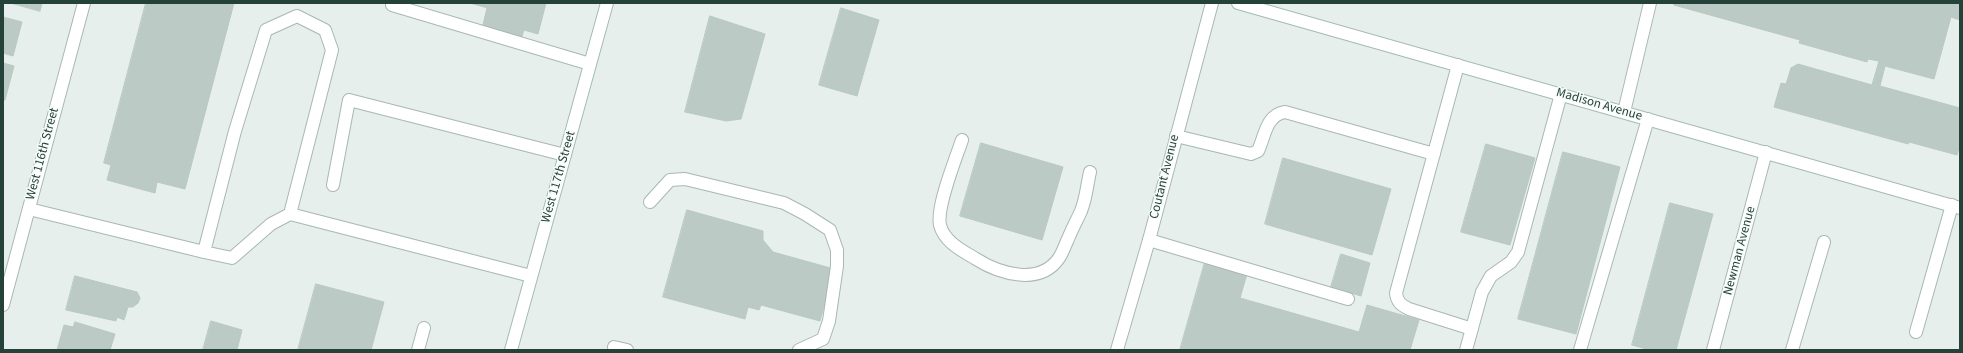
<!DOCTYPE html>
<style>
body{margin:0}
#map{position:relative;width:1963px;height:353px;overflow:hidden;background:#e6efeb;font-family:"Source Sans 3",sans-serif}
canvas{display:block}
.frame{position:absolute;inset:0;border:4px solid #24423a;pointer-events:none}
</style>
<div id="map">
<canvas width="1963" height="353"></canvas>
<div class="frame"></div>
</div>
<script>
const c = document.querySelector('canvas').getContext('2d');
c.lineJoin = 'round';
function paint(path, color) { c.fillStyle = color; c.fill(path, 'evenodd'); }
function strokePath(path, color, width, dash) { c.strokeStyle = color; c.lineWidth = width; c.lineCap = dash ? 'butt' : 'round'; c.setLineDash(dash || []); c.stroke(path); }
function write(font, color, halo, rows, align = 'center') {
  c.font = font + ' "Source Sans 3",sans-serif'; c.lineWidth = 3; c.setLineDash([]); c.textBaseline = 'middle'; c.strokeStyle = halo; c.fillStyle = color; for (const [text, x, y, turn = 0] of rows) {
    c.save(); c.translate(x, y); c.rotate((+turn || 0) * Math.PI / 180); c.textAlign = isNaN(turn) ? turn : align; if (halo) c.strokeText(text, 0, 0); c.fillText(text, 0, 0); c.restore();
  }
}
const building = new Path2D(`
 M 11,3 L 42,3 L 40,11 Z
 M 146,3 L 234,3 L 185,189 L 157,182 L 155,193 L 107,180 L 111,165 L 104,163 Z
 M 470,3 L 546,3 L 538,34 L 524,30 L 521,39 L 482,29 L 487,8 Z
 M 1674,3 L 1960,3 L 1960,20 L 1951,17 L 1934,79 L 1885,66 L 1880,86 L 1960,108 L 1960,144 L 1957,155 L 1909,142 L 1908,144 L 1774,107 L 1781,83 L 1786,84 L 1791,68 L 1798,64 L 1872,85 L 1879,61 L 1868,59 L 1867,62 L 1799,43 L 1800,40 L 1674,5 Z
 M 841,8 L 879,20 L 857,96 L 819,85 Z
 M 710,16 L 765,34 L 741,119 L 726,121 L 685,112 Z
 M 3,17 L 22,22 L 13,56 L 3,53 Z
 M 3,63 L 14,66 L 5,100 L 3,100 Z
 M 981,143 L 1063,167 L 1042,240 L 960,216 Z
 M 1486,144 L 1535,158 L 1510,245 L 1461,232 Z
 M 1563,152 L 1620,167 L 1576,334 L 1518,319 Z
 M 1283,158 L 1391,189 L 1372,255 L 1265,224 Z
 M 1670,203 L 1713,214 L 1676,350 L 1650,350 L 1632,345 Z
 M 687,210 L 763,231 L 763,240 L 773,252 L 834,269 L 820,321 L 761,305 L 759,310 L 748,307 L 745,319 L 663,297 Z
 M 1341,254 L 1370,263 L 1361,296 L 1331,287 Z
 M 1205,262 L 1247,274 L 1240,298 L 1359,332 L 1367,305 L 1419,320 L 1410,350 L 1180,350 Z
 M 75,276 L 137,292 L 140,298 L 138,303 L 133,307 L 128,307 L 124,320 L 117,317 L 116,321 L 66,310 Z
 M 316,284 L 384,302 L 371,350 L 298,350 Z
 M 211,321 L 242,330 L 237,350 L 203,350 Z
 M 75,322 L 115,334 L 110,350 L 57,350 L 64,325 L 73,327 Z`);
const service = new Path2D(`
 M 392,5 L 590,64
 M 1458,65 L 1396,293 C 1397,302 1401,305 1409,309 L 1472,329
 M 1624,112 L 1650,3
 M 1176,136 L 1251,154 L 1258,151 C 1265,136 1266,115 1285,112 L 1434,154
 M 962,140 C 956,158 936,207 940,225 C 944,242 963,251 976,259 C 1000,274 1040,286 1059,258 C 1063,252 1065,245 1068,239 C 1072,229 1077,220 1081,211 C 1086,199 1087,185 1090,172
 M 333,185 L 349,100 L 565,155
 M 650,202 L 670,180 L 685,179 L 784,203 L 805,214 L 830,230 L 837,250 L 837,266 L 829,321 L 823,339 L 799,350
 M 29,209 L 204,252 L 232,258 L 271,224 L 290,214 L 332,50 L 325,30 L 297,16 L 266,30 L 235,131 L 204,252
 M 290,214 L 531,276
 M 1149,240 L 1348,299
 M 1916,332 L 1952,205
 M 614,347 L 627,350
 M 418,350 L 424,328
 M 1466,350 L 1482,292 L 1491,276 L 1511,262 L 1518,252 L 1561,94
 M 1580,350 L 1648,119
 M 1792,350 L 1824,242`);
const minor = new Path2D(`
 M 3,305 L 84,3
 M 1117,350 L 1149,240 L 1212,3
 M 1713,350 L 1766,152`);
const secondary = new Path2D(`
 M 1238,3 L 1960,208
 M 511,350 L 607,3`);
const streetNames = [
 ["Madison Avenue",1599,105,16],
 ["West 116th Street",43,154,-75],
 ["West 117th Street",559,177,-74],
 ["Coutant Avenue",1165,177,-76],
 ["Newman Avenue",1740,251,-75]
];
paint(building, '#bbcac4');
strokePath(building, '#b8c9c2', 1);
strokePath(service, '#a8b8b2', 14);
strokePath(minor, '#a8b8b2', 14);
strokePath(secondary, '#a4bbb3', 14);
strokePath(service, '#fff', 12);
strokePath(minor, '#fff', 12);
strokePath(secondary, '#fff', 12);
write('13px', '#24423a', '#f7fbf9', streetNames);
</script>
